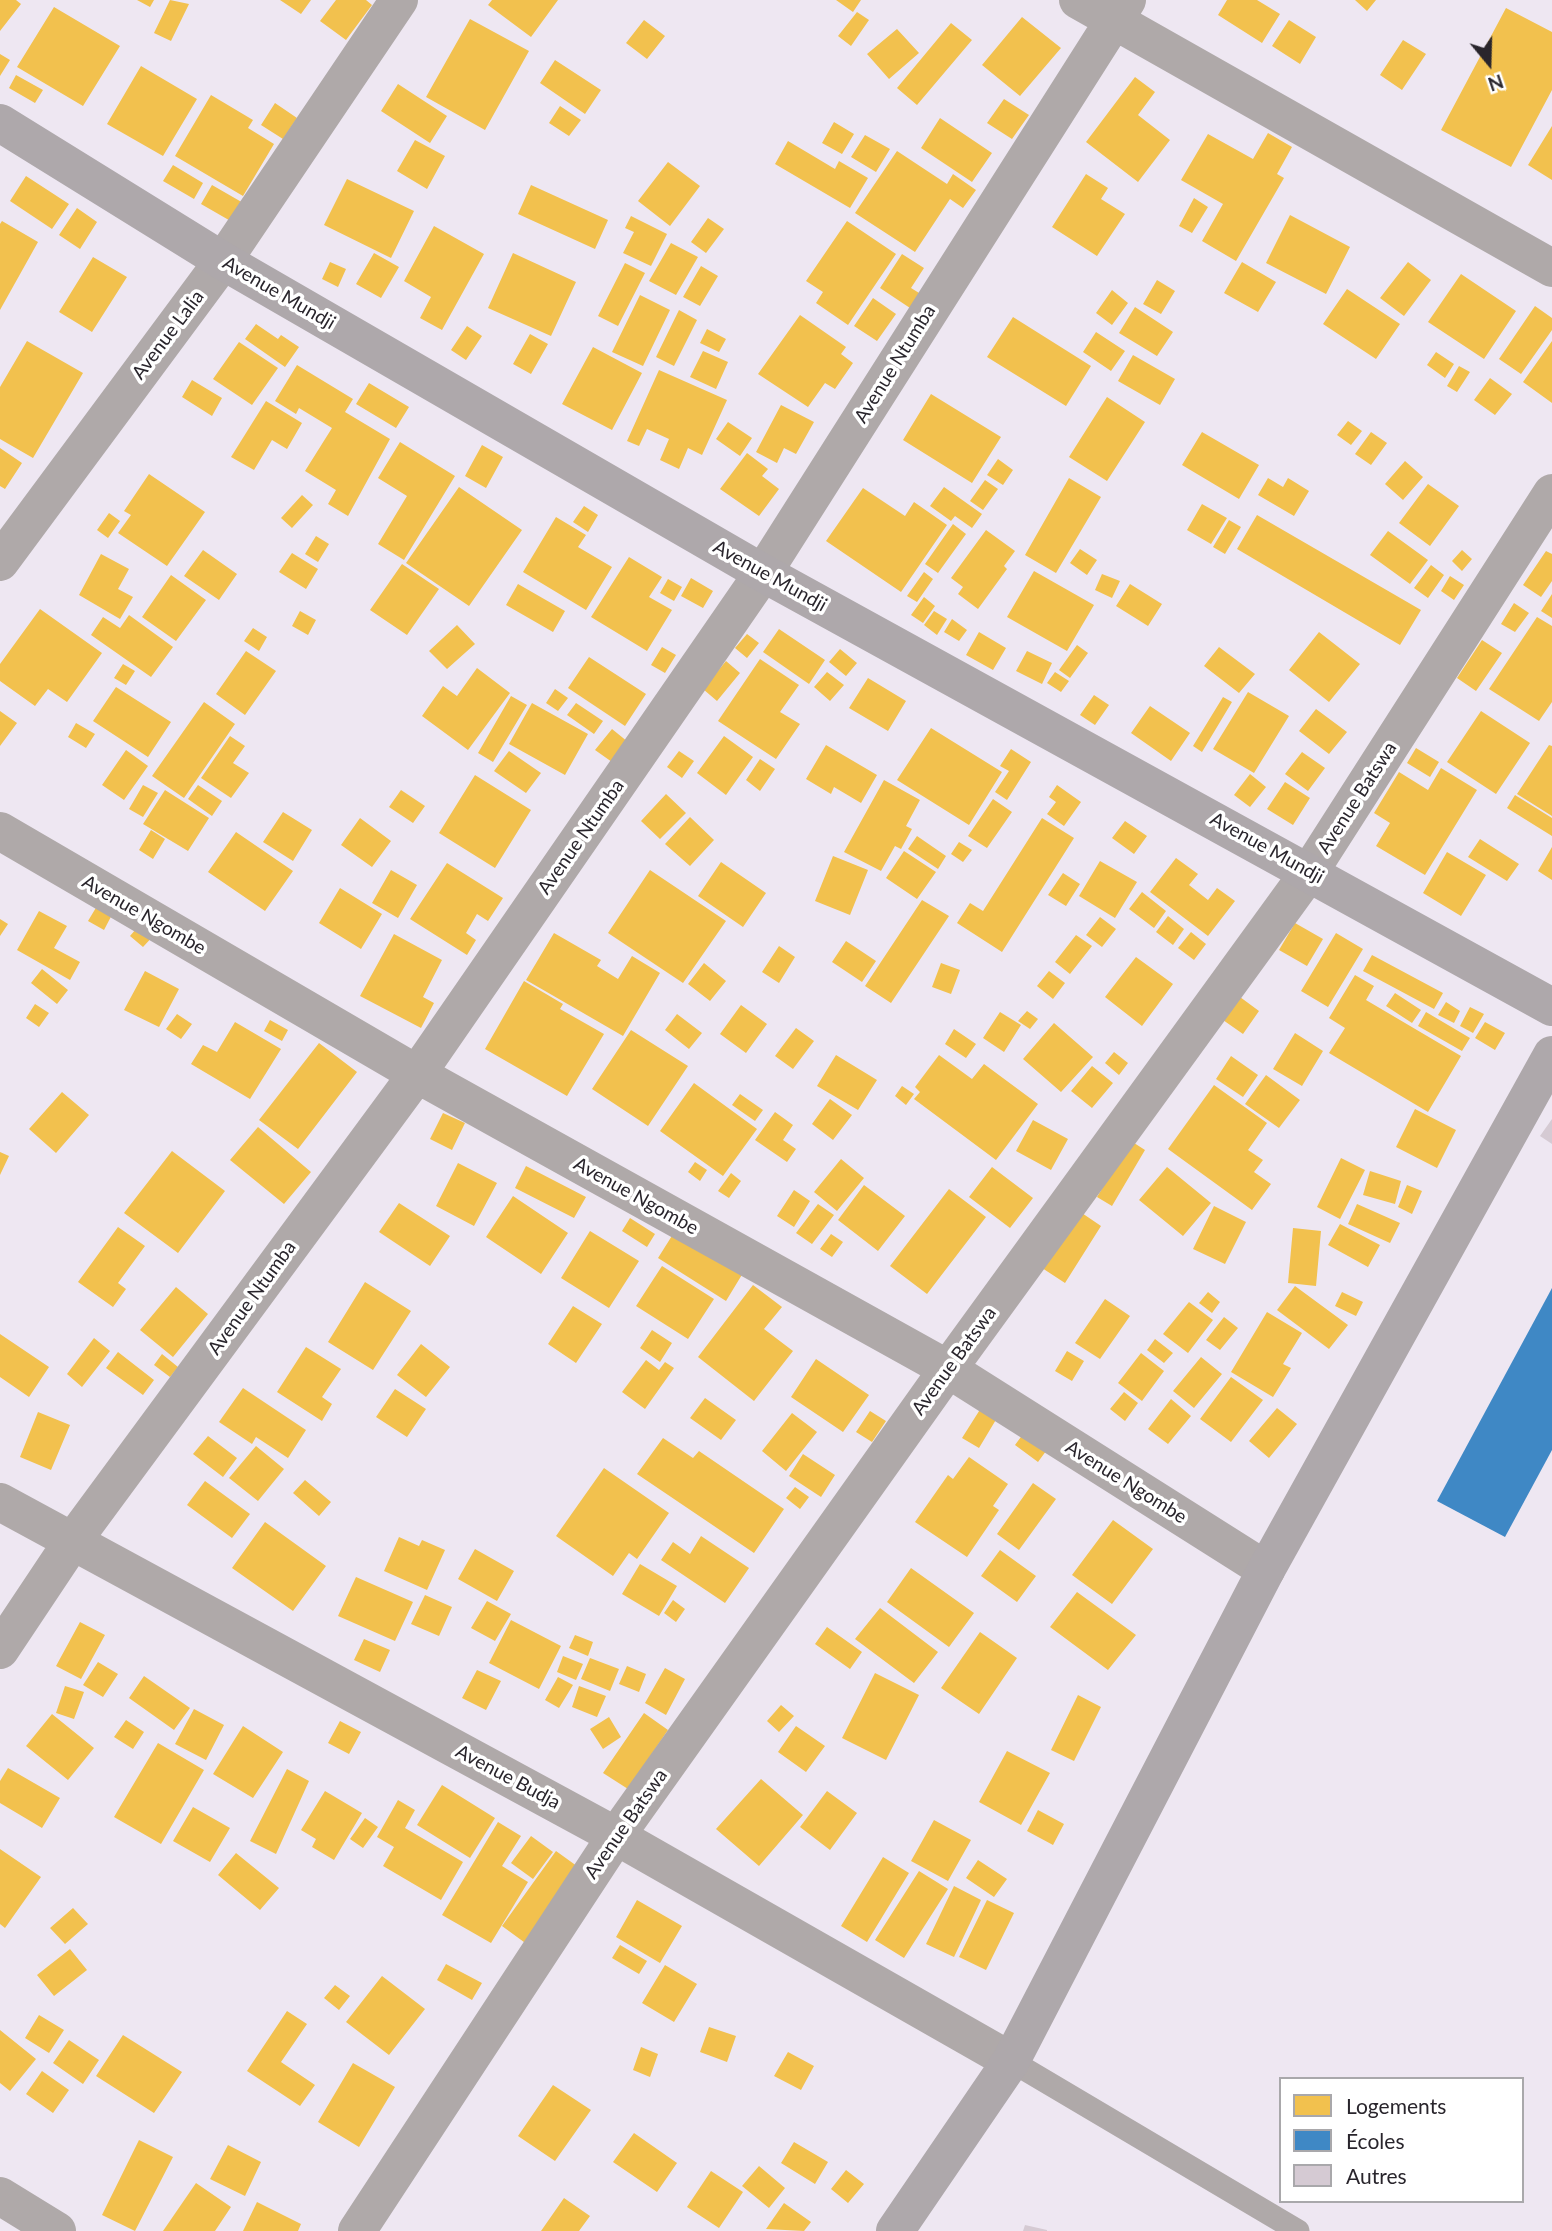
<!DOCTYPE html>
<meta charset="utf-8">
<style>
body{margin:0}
#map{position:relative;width:1552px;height:2231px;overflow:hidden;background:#eee7f2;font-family:Lato,sans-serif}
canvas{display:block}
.legend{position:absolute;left:1279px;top:2077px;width:245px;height:126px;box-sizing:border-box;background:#fff;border:2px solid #a9a8ab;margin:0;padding:9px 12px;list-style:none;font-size:21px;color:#29252c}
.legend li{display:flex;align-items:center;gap:14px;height:35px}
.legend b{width:35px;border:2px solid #a9a8ab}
.north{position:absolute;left:1454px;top:28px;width:70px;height:70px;-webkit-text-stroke:5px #fff;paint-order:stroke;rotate:161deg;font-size:19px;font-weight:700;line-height:28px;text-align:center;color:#29252c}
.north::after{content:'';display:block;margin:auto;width:24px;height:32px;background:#29252c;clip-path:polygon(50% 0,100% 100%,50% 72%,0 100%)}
</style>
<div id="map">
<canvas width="1552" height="2231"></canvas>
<ul class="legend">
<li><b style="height:19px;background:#f2c14e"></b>Logements</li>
<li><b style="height:19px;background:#3f88c5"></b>Écoles</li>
<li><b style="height:19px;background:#d5cad3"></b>Autres</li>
</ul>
<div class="north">N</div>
</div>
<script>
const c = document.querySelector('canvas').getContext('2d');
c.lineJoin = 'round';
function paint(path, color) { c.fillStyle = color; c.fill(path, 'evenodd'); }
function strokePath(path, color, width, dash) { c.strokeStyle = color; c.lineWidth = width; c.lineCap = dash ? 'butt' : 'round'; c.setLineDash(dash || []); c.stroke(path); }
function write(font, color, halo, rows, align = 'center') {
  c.font = font + ' Lato,sans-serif'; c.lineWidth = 7; c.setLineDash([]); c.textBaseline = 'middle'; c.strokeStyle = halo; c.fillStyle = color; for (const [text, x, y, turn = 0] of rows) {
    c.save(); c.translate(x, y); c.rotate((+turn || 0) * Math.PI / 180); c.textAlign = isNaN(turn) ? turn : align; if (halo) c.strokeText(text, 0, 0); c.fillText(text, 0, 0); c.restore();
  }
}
const homes = new Path2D(`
 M 0,0 L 16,0 L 21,4 L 0,31 Z
 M 137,0 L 154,0 L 150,7 Z
 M 170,0 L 189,4 L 171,41 L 154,33 Z
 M 280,0 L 311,0 L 301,14 Z
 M 336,0 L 366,0 L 372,5 L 346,40 L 320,21 Z
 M 492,0 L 558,0 L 531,37 L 488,5 Z
 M 836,0 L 861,0 L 853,12 Z
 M 1227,0 L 1257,0 L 1280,14 L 1262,43 L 1218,15 Z
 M 1355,0 L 1376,0 L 1367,11 Z
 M 54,7 L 120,46 L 83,106 L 17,67 Z
 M 1506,8 L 1552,32 L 1552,90 L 1511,167 L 1441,130 Z
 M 857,12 L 869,20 L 851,46 L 838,36 Z
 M 1022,17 L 1061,48 L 1020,96 L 982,65 Z
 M 470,19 L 529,51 L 485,130 L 426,97 Z
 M 644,20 L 665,36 L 647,59 L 626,43 Z
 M 1289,20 L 1316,37 L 1300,64 L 1272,46 Z
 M 951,23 L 972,40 L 917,105 L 897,88 Z
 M 897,29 L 919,53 L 889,79 L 867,54 Z
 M 1403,40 L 1426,54 L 1402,90 L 1380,75 Z
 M 0,54 L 10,60 L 0,76 Z
 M 555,60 L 601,90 L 585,114 L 540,83 Z
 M 141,66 L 197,99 L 163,156 L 107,124 Z
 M 16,75 L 43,90 L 35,103 L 9,88 Z
 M 1135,77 L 1155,92 L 1138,115 L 1170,140 L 1138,182 L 1086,142 Z
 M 398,84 L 447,116 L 430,143 L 381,111 Z
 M 211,95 L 253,120 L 248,128 L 274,144 L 243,196 L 175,156 Z
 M 1004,99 L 1029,115 L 1012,139 L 987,123 Z
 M 275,103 L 297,118 L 283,139 L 261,125 Z
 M 560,106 L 581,120 L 569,136 L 549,123 Z
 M 940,118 L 992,153 L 972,182 L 921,148 Z
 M 834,122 L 854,134 L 842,154 L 822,143 Z
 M 1552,126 L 1552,180 L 1528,165 Z
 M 1268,133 L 1292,147 L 1277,174 L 1284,178 L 1236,261 L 1202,241 L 1223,204 L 1181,180 L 1208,134 L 1253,159 Z
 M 865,135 L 890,149 L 876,172 L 851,157 Z
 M 415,140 L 445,156 L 427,189 L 397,171 Z
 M 788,141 L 835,169 L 839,161 L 868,178 L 850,208 L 775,164 Z
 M 897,151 L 947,184 L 953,174 L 976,190 L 963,208 L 950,199 L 915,252 L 855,213 Z
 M 668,162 L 700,186 L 670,226 L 638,201 Z
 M 173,165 L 203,183 L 194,199 L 163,181 Z
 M 1086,174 L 1108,188 L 1101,199 L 1125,214 L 1097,256 L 1052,227 Z
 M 26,176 L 69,204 L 52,229 L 10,201 Z
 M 347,179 L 414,211 L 391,258 L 324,225 Z
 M 212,185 L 245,204 L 234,223 L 201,204 Z
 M 531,185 L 608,220 L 595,249 L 518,214 Z
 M 1194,198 L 1208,207 L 1192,233 L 1179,226 Z
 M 77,208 L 97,222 L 80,249 L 59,235 Z
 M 1290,215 L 1350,247 L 1326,294 L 1266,263 Z
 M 631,216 L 667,234 L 651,266 L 623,253 L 634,232 L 625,228 Z
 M 708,218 L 724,229 L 706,253 L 691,242 Z
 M 2,221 L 38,242 L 0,310 L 0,224 Z
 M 847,221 L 896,254 L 848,325 L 816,303 L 823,292 L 806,281 Z
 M 434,226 L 484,254 L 442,330 L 420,318 L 431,297 L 404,281 Z
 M 671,243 L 698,257 L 676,295 L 649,281 Z
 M 374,253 L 399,267 L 381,298 L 356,284 Z
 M 513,253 L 576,282 L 551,336 L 488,308 Z
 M 902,254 L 924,268 L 911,288 L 924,296 L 913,310 L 880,288 Z
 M 93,257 L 127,277 L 92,332 L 59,312 Z
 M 330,262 L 346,269 L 338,287 L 322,279 Z
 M 1242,262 L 1276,282 L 1258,312 L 1224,293 Z
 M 1408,262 L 1431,280 L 1404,316 L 1380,298 Z
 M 625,263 L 645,273 L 618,326 L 598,316 Z
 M 701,266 L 718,276 L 700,306 L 683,297 Z
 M 1461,274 L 1516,311 L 1484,359 L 1428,322 Z
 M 1157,280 L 1175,291 L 1161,314 L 1143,304 Z
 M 1347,289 L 1400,324 L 1376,359 L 1323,324 Z
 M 1112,290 L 1128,303 L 1112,325 L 1096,313 Z
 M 640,295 L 670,310 L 643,366 L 612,352 Z
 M 873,298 L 896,314 L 877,341 L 854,326 Z
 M 1535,306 L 1552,318 L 1552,330 L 1521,374 L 1499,359 Z
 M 1135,307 L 1173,332 L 1157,356 L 1119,333 Z
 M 679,310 L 697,320 L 674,366 L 656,357 Z
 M 800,315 L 846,347 L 841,354 L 853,363 L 835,389 L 825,383 L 808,407 L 758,374 Z
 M 1013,317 L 1091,366 L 1066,406 L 987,357 Z
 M 256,324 L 278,339 L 281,335 L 299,347 L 285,367 L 245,339 Z
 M 467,326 L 482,336 L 466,360 L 451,350 Z
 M 707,329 L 726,339 L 719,352 L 700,343 Z
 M 1096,332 L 1125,351 L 1111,371 L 1083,352 Z
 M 530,334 L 548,344 L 531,374 L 513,364 Z
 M 27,341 L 83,373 L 33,458 L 0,439 L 0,387 Z
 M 1552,341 L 1552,403 L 1523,382 Z
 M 239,342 L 278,368 L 252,405 L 213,379 Z
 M 593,347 L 642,373 L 612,430 L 562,404 Z
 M 703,351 L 728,362 L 716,389 L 690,377 Z
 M 1436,352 L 1454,364 L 1445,378 L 1427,365 Z
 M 1133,355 L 1175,379 L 1160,405 L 1118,381 Z
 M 297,365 L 353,399 L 345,412 L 390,439 L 348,516 L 328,504 L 336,490 L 305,471 L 332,428 L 299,408 L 296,414 L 275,401 Z
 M 1459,366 L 1470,372 L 1457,392 L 1447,386 Z
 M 659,370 L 727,400 L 702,455 L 688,448 L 679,469 L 660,460 L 669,439 L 647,429 L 639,446 L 627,441 Z
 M 1490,378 L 1512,394 L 1495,415 L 1474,400 Z
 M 192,380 L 222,398 L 212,416 L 182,397 Z
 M 369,383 L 409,407 L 396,428 L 356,404 Z
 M 931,394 L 1001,437 L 972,483 L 903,440 Z
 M 1107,397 L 1145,422 L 1107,481 L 1069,457 Z
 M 266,401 L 302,423 L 287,449 L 272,440 L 254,470 L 231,457 Z
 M 781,405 L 814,422 L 796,454 L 784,448 L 777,463 L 756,452 Z
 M 1348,421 L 1362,431 L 1351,445 L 1337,435 Z
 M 728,422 L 752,438 L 740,456 L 716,439 Z
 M 1202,432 L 1259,465 L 1239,499 L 1182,465 Z
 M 1371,432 L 1387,443 L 1371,465 L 1355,454 Z
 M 400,442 L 455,476 L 404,560 L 378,544 L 407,496 L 378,478 Z
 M 482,445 L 503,457 L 486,488 L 465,476 Z
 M 0,448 L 22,463 L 5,489 L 0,486 Z
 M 747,453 L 768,469 L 762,476 L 779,489 L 759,516 L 720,489 Z
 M 998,459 L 1013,470 L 1003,485 L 987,475 Z
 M 1405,461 L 1423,477 L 1403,500 L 1385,484 Z
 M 149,474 L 205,512 L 167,566 L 118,533 L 131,515 L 124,511 Z
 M 1069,478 L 1101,497 L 1056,573 L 1025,555 Z
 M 1268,478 L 1283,487 L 1288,478 L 1309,491 L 1294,516 L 1258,495 Z
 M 985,480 L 998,489 L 983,510 L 970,501 Z
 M 1428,484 L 1459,506 L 1430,546 L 1399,523 Z
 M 459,487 L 522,530 L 469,606 L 406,563 Z
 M 944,487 L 982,514 L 972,528 L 955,516 L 951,521 L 930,506 Z
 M 863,488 L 905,516 L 914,502 L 947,525 L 901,592 L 826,541 Z
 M 302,495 L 313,505 L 292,528 L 281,518 Z
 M 1202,504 L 1227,518 L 1211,544 L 1187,530 Z
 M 584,506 L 598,515 L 588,532 L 573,522 Z
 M 109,513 L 120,521 L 108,538 L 97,530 Z
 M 1257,515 L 1421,610 L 1400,645 L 1237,549 Z
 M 556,517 L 586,535 L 578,547 L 612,567 L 586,610 L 523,572 Z
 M 1229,520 L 1241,527 L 1225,554 L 1213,547 Z
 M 953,524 L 966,534 L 938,573 L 925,564 Z
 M 986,530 L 1015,551 L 1004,566 L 1007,569 L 978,609 L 958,594 L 963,587 L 951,578 Z
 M 1388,531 L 1428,560 L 1410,584 L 1370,555 Z
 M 316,536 L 329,544 L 318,562 L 305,554 Z
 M 1080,549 L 1097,560 L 1087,575 L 1070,563 Z
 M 203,550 L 237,574 L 219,600 L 184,576 Z
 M 1462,550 L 1472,559 L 1462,571 L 1452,561 Z
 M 1546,551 L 1552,554 L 1552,581 L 1541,597 L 1523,585 Z
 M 292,553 L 318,569 L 306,589 L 279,572 Z
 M 101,554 L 129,569 L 118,589 L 133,597 L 120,619 L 79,595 Z
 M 629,557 L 662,577 L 649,597 L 672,610 L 647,651 L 591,617 Z
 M 402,564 L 439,589 L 407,635 L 370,610 Z
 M 1431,565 L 1444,575 L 1428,598 L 1414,588 Z
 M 1034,571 L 1094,605 L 1067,651 L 1007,617 Z
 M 924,572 L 933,579 L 917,602 L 907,596 Z
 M 1102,574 L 1120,581 L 1112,598 L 1095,590 Z
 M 171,575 L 206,600 L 176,641 L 142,617 Z
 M 1450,576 L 1464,585 L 1454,600 L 1441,591 Z
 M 691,578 L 713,591 L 703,608 L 681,596 Z
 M 668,579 L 682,587 L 674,601 L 660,593 Z
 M 518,584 L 565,611 L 553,632 L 506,605 Z
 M 1130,584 L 1162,604 L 1148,626 L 1116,606 Z
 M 1552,594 L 1552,618 L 1541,611 Z
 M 924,597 L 935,606 L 923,623 L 911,615 Z
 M 1514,603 L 1529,613 L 1515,632 L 1501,624 Z
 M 40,609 L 102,653 L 67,702 L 48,689 L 35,706 L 0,681 L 0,664 Z
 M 300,611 L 316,620 L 308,635 L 292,626 Z
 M 934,611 L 947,619 L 937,635 L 924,625 Z
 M 129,615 L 173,647 L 151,677 L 91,635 L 103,617 L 120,628 Z
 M 1537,617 L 1552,626 L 1552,702 L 1539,721 L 1489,689 Z
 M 952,619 L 967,630 L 959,641 L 944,632 Z
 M 457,625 L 475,644 L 447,669 L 429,651 Z
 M 253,628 L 267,637 L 259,651 L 244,641 Z
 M 779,629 L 825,660 L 809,684 L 763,652 Z
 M 979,632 L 1006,648 L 993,670 L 966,655 Z
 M 1319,632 L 1360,664 L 1329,702 L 1289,670 Z
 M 747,634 L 759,643 L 747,658 L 735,648 Z
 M 1482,640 L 1502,653 L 1476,691 L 1457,678 Z
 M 1077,645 L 1088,653 L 1070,678 L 1059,670 Z
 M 662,647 L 676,655 L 665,673 L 651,665 Z
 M 1219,647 L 1255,674 L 1239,693 L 1204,666 Z
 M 840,649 L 857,663 L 846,676 L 829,662 Z
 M 246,651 L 276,671 L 245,715 L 216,694 Z
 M 1027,651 L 1052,663 L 1042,684 L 1016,671 Z
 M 589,657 L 646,694 L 625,726 L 568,688 Z
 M 760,659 L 799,685 L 780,712 L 800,724 L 776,759 L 718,721 Z
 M 726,661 L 740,673 L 717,701 L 703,689 Z
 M 123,664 L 135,671 L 126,685 L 114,678 Z
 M 477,668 L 510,693 L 468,750 L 422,716 L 443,686 L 457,696 Z
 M 827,672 L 844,685 L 830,701 L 814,687 Z
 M 1055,672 L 1069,681 L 1061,692 L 1047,683 Z
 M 868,678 L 906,701 L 888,731 L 849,708 Z
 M 116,687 L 171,722 L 148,757 L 93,721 Z
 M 555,689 L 568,698 L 558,711 L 546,703 Z
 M 1248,692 L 1289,716 L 1254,773 L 1213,749 Z
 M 1094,695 L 1109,705 L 1095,725 L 1080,715 Z
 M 511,696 L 527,705 L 493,762 L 478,753 Z
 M 1223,697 L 1232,702 L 1202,752 L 1193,746 Z
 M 204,702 L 235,724 L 184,798 L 152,776 Z
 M 532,703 L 588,734 L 565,775 L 509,744 Z
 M 576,703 L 603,721 L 594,734 L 567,715 Z
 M 1150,706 L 1190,733 L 1171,761 L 1131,733 Z
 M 1316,709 L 1347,732 L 1329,754 L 1299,731 Z
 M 0,711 L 17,723 L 0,746 Z
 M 1481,711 L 1530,743 L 1496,794 L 1447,762 Z
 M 76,723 L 95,734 L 86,748 L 68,737 Z
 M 931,728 L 1002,772 L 969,825 L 897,780 Z
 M 612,729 L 628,742 L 612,762 L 595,750 Z
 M 230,736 L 245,746 L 233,763 L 249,773 L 231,798 L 201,778 Z
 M 724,736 L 753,757 L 726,795 L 697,773 Z
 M 826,745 L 877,775 L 861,803 L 834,787 L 831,794 L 806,779 Z
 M 1549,745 L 1552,746 L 1552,816 L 1517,794 Z
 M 1416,748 L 1439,762 L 1430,777 L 1407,763 Z
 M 1011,749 L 1031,762 L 1007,800 L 995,792 L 1009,771 L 1000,766 Z
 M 126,750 L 148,766 L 124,800 L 102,785 Z
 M 509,751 L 541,773 L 526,793 L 494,771 Z
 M 679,751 L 694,761 L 682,778 L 667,767 Z
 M 1302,752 L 1325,768 L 1308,791 L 1285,774 Z
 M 760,759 L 775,769 L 760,791 L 746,780 Z
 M 1441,768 L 1477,790 L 1425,875 L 1376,846 L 1390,823 L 1374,813 L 1399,772 L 1428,790 Z
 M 1250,774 L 1266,787 L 1250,807 L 1234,795 Z
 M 475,775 L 531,810 L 495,868 L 439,833 Z
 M 884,780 L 920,800 L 906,826 L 912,829 L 901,849 L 895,846 L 881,871 L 844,852 Z
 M 1285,782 L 1310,798 L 1293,825 L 1267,809 Z
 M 143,785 L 158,793 L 143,817 L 129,809 Z
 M 198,785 L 222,801 L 212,816 L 188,799 Z
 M 1057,785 L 1081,802 L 1064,826 L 1047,814 L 1056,802 L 1049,797 Z
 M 165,790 L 209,818 L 188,851 L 143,824 Z
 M 401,790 L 425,806 L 413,823 L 389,807 Z
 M 666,794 L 686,813 L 660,839 L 641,821 Z
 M 1515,795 L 1552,818 L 1552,836 L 1507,808 Z
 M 993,799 L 1012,812 L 987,848 L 968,836 Z
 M 283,812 L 312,830 L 293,861 L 263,842 Z
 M 690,817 L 714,840 L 690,866 L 665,844 Z
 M 360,818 L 391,841 L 372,867 L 341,845 Z
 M 1042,818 L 1074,838 L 1002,952 L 957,923 L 970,903 L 983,911 Z
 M 1125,821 L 1147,836 L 1134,854 L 1112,838 Z
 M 151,830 L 165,839 L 153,859 L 139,850 Z
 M 236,832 L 293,871 L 265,911 L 208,872 Z
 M 917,836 L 946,856 L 938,869 L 908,849 Z
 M 1480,839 L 1519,864 L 1507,881 L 1468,857 Z
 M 959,842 L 972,850 L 963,862 L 951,854 Z
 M 1552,847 L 1552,880 L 1538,871 Z
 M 904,851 L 936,872 L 917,899 L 886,878 Z
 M 1447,852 L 1486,875 L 1461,916 L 1423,893 Z
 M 833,856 L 868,870 L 850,915 L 815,901 Z
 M 1176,858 L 1198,874 L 1189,885 L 1208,900 L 1217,888 L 1235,901 L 1208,936 L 1150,892 Z
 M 1100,861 L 1137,882 L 1115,918 L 1079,896 Z
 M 721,862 L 766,893 L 743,927 L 698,896 Z
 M 447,863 L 503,898 L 488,921 L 477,914 L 466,933 L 476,940 L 467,955 L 410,919 Z
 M 391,870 L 417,885 L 398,918 L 372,903 Z
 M 650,870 L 726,921 L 683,983 L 608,933 Z
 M 1063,873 L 1080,884 L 1066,906 L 1048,895 Z
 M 340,888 L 382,914 L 361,949 L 319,923 Z
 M 1142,892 L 1166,911 L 1154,928 L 1129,909 Z
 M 922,900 L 949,916 L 891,1003 L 865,986 Z
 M 100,901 L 115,909 L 104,930 L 88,921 Z
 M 39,911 L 67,926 L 54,948 L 80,962 L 70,980 L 17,950 Z
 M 1168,916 L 1184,929 L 1173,945 L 1156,932 Z
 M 1100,917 L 1116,929 L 1102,947 L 1086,935 Z
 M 0,919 L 8,924 L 0,936 Z
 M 142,922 L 156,933 L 143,947 L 130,936 Z
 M 1295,923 L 1323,939 L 1307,966 L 1279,950 Z
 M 1191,932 L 1206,944 L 1194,960 L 1178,948 Z
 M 554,933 L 601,960 L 597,966 L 618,979 L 632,956 L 660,973 L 623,1036 L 526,980 Z
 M 1336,933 L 1363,949 L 1328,1007 L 1301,991 Z
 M 394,934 L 442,960 L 423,997 L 434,1003 L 421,1028 L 360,996 Z
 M 1076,935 L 1092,946 L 1070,974 L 1055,962 Z
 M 846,941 L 876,961 L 862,982 L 832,962 Z
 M 779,946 L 795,957 L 779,983 L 762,972 Z
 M 1372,955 L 1443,993 L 1434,1009 L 1363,971 Z
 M 1136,957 L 1173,984 L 1142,1026 L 1105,997 Z
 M 704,963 L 726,981 L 710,1001 L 688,984 Z
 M 941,963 L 960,970 L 951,994 L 932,987 Z
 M 42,969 L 68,990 L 57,1004 L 31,983 Z
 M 145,971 L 179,989 L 159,1027 L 124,1010 Z
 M 1049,971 L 1065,983 L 1053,999 L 1037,986 Z
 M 1355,975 L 1374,986 L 1366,1000 L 1461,1056 L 1428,1112 L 1329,1053 L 1345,1028 L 1329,1018 Z
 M 524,981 L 563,1004 L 560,1009 L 604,1034 L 567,1096 L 485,1049 Z
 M 1395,993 L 1421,1010 L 1412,1023 L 1386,1006 Z
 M 1240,997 L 1259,1011 L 1243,1034 L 1223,1020 Z
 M 1446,1002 L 1460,1011 L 1454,1023 L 1438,1015 Z
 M 35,1004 L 49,1013 L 39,1027 L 26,1018 Z
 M 741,1005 L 767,1024 L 746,1053 L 720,1034 Z
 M 1470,1007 L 1484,1014 L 1473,1033 L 1460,1026 Z
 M 1027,1011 L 1038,1019 L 1030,1029 L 1018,1021 Z
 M 1000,1012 L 1021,1025 L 1004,1052 L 983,1038 Z
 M 1426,1012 L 1470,1038 L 1462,1051 L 1418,1026 Z
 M 177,1014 L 192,1024 L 181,1039 L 166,1029 Z
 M 677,1014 L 702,1033 L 689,1049 L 665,1030 Z
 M 270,1020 L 288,1030 L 282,1041 L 264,1031 Z
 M 235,1022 L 281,1049 L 250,1099 L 191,1064 L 203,1045 L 217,1052 Z
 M 1485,1022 L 1505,1033 L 1495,1050 L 1475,1038 Z
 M 1054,1023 L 1093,1057 L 1061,1092 L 1023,1059 Z
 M 796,1028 L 814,1041 L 793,1069 L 775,1056 Z
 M 954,1029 L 976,1044 L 966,1058 L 945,1044 Z
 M 631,1030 L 688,1066 L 648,1126 L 592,1089 Z
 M 1295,1033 L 1323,1051 L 1302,1086 L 1273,1069 Z
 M 319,1043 L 357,1072 L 298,1149 L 259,1120 Z
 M 1114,1052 L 1128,1063 L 1119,1075 L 1105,1063 Z
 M 836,1055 L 877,1080 L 858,1110 L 817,1086 Z
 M 939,1055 L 972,1079 L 984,1064 L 1038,1104 L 996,1160 L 914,1099 L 920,1092 L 915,1087 Z
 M 1231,1056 L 1258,1075 L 1243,1097 L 1216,1079 Z
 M 1092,1066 L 1113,1083 L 1092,1108 L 1071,1091 Z
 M 1266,1075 L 1300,1100 L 1279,1128 L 1245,1104 Z
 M 694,1083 L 757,1129 L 723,1176 L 660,1131 Z
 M 1214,1085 L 1267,1123 L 1248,1150 L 1263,1160 L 1254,1172 L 1271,1184 L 1252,1210 L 1168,1149 Z
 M 902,1086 L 914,1094 L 906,1105 L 895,1096 Z
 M 62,1092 L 89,1115 L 56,1153 L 29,1129 Z
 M 740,1094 L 763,1110 L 755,1121 L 732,1105 Z
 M 830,1099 L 852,1115 L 833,1140 L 812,1124 Z
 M 1415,1109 L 1456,1130 L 1437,1168 L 1396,1147 Z
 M 775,1112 L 793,1125 L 783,1140 L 796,1149 L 787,1162 L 755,1140 Z
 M 443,1113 L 465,1123 L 452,1150 L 430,1139 Z
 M 1033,1120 L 1068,1139 L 1051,1170 L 1016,1151 Z
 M 258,1127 L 311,1172 L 284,1204 L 230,1160 Z
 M 1131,1141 L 1145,1150 L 1112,1206 L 1097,1197 Z
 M 172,1151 L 225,1191 L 178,1253 L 124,1213 Z
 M 0,1152 L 9,1156 L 0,1175 Z
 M 1341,1158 L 1365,1170 L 1340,1219 L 1317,1207 Z
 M 841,1159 L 864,1178 L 837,1211 L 814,1192 Z
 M 695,1162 L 707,1170 L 700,1181 L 688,1172 Z
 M 458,1163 L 497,1183 L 474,1226 L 436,1206 Z
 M 526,1166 L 586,1197 L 574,1218 L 515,1188 Z
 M 992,1167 L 1033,1198 L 1010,1228 L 969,1197 Z
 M 1167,1167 L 1211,1203 L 1183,1236 L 1139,1200 Z
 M 1370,1171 L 1401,1181 L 1395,1204 L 1363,1195 Z
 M 731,1173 L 741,1181 L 729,1198 L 718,1191 Z
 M 864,1185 L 905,1216 L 878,1251 L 838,1220 Z
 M 1407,1185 L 1422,1191 L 1412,1214 L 1398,1207 Z
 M 949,1189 L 986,1217 L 927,1294 L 890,1266 Z
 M 794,1190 L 810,1201 L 794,1227 L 777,1216 Z
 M 513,1196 L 568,1233 L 541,1274 L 486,1237 Z
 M 399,1203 L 450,1236 L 430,1266 L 379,1232 Z
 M 818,1204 L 834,1215 L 812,1244 L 796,1233 Z
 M 1357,1204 L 1400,1223 L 1390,1243 L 1348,1224 Z
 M 1214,1206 L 1246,1222 L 1225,1264 L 1193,1249 Z
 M 1076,1209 L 1101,1226 L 1065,1283 L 1039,1266 Z
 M 630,1218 L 655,1234 L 647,1247 L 622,1231 Z
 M 1340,1224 L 1380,1245 L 1368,1267 L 1328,1245 Z
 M 118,1227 L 145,1246 L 118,1283 L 126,1289 L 113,1307 L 78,1282 Z
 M 1293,1228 L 1321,1231 L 1316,1286 L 1288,1283 Z
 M 590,1231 L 639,1261 L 609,1308 L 561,1278 Z
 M 675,1231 L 743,1273 L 726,1301 L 658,1258 Z
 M 831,1234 L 843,1242 L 832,1257 L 820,1249 Z
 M 662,1266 L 714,1299 L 688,1339 L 636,1306 Z
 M 365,1282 L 411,1311 L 373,1370 L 328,1342 Z
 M 753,1285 L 782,1307 L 764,1329 L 793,1351 L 754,1401 L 698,1357 Z
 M 1295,1286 L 1348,1325 L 1329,1349 L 1277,1310 Z
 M 176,1287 L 208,1314 L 173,1357 L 140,1330 Z
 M 1208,1292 L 1220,1302 L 1212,1313 L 1199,1303 Z
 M 1342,1292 L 1363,1302 L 1356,1316 L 1335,1306 Z
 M 1105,1299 L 1130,1316 L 1100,1359 L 1075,1343 Z
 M 1189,1302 L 1213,1320 L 1188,1353 L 1163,1334 Z
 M 573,1306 L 602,1324 L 576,1363 L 548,1344 Z
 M 1267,1312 L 1302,1333 L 1283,1364 L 1291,1368 L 1273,1397 L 1231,1372 Z
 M 1224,1317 L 1238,1328 L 1220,1350 L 1206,1340 Z
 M 652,1330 L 672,1343 L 660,1362 L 640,1348 Z
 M 0,1334 L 49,1367 L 29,1397 L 0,1377 Z
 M 94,1338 L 110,1351 L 82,1387 L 67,1374 Z
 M 1155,1339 L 1173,1353 L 1164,1363 L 1147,1350 Z
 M 421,1344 L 450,1367 L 426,1397 L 397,1375 Z
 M 306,1347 L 341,1369 L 322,1397 L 332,1404 L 322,1421 L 277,1392 Z
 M 1067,1351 L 1084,1361 L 1072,1381 L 1055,1371 Z
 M 118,1352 L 154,1380 L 143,1395 L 106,1368 Z
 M 1141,1353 L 1164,1371 L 1142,1401 L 1118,1383 Z
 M 162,1354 L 178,1367 L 170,1377 L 154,1365 Z
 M 1201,1357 L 1222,1374 L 1194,1408 L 1173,1391 Z
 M 816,1359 L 869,1395 L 843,1432 L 791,1397 Z
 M 646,1360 L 659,1370 L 665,1362 L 674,1368 L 645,1409 L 622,1392 Z
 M 1231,1377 L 1263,1400 L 1231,1442 L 1200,1419 Z
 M 243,1388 L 306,1430 L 288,1458 L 256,1437 L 252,1444 L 219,1422 Z
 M 395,1389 L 426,1409 L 407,1437 L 376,1417 Z
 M 1124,1392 L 1138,1403 L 1125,1421 L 1110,1409 Z
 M 705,1398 L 736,1420 L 721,1440 L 690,1418 Z
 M 1171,1399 L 1191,1416 L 1168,1444 L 1148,1429 Z
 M 981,1408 L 997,1418 L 979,1448 L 962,1438 Z
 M 1277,1408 L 1297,1424 L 1269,1458 L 1249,1441 Z
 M 870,1411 L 886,1421 L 872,1442 L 856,1432 Z
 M 38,1412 L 70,1425 L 51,1470 L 20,1457 Z
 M 792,1413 L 817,1432 L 786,1471 L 762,1451 Z
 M 1026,1430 L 1049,1447 L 1038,1462 L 1015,1445 Z
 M 208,1436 L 237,1458 L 223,1477 L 193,1454 Z
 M 663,1438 L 693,1458 L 699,1451 L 784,1509 L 754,1553 L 637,1474 Z
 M 256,1446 L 284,1469 L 258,1501 L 229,1478 Z
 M 803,1454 L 835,1475 L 821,1497 L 789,1476 Z
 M 969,1457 L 1008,1484 L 993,1506 L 999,1510 L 967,1557 L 915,1522 L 948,1475 L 953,1479 Z
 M 604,1468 L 669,1513 L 637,1559 L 629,1553 L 613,1576 L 556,1536 Z
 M 305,1480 L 331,1502 L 319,1516 L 293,1493 Z
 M 205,1481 L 250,1514 L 232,1538 L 187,1505 Z
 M 1033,1483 L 1056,1499 L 1019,1550 L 997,1534 Z
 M 795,1487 L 809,1497 L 800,1509 L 786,1498 Z
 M 1113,1520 L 1153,1549 L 1112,1604 L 1072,1575 Z
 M 265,1522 L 326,1566 L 293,1611 L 232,1568 Z
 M 701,1536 L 749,1568 L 725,1603 L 661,1560 L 673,1542 L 690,1554 Z
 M 399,1537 L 419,1546 L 422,1540 L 445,1550 L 427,1590 L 384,1571 Z
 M 475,1549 L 514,1571 L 497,1601 L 458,1579 Z
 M 1000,1550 L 1036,1576 L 1017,1602 L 981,1576 Z
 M 640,1564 L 677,1586 L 659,1616 L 622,1594 Z
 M 911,1568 L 974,1613 L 949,1647 L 887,1602 Z
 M 356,1577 L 413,1602 L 395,1641 L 338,1616 Z
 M 1077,1592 L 1136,1635 L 1108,1670 L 1050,1627 Z
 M 425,1595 L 452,1607 L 439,1636 L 411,1624 Z
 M 673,1600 L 685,1609 L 676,1622 L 664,1613 Z
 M 487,1601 L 511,1614 L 495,1641 L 471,1628 Z
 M 880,1608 L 938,1652 L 914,1683 L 855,1639 Z
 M 511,1620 L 561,1646 L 539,1689 L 489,1663 Z
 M 80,1622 L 105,1635 L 81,1679 L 56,1666 Z
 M 827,1627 L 862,1652 L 850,1669 L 815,1644 Z
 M 980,1632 L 1017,1658 L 979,1714 L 941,1688 Z
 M 575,1635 L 593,1642 L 588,1656 L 569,1648 Z
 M 364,1639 L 390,1650 L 380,1672 L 354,1660 Z
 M 563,1656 L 583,1664 L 576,1680 L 557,1672 Z
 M 590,1658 L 619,1669 L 610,1691 L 581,1679 Z
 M 98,1662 L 118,1674 L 103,1697 L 83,1685 Z
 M 627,1666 L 646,1674 L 639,1692 L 619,1684 Z
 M 665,1668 L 685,1679 L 666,1715 L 645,1703 Z
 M 477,1670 L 501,1681 L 486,1710 L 462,1698 Z
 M 875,1673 L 919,1695 L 886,1760 L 842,1738 Z
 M 144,1676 L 190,1708 L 174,1730 L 129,1698 Z
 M 558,1677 L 573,1685 L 559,1708 L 545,1700 Z
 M 65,1686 L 84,1692 L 74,1719 L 56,1713 Z
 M 579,1686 L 606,1696 L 597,1717 L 572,1707 Z
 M 1078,1695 L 1101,1707 L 1074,1761 L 1051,1750 Z
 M 781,1705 L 794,1716 L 779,1732 L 767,1721 Z
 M 194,1709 L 224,1725 L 206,1760 L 175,1744 Z
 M 644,1713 L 668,1730 L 628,1789 L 603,1773 Z
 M 52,1714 L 94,1748 L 68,1780 L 26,1746 Z
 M 609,1717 L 621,1737 L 603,1749 L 590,1729 Z
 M 126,1720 L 144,1732 L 133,1749 L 114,1737 Z
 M 340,1721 L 361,1732 L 349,1754 L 328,1743 Z
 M 243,1726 L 283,1752 L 253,1798 L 213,1774 Z
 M 796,1726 L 825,1746 L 806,1772 L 778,1752 Z
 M 158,1743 L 204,1770 L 161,1844 L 114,1817 Z
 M 1007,1751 L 1050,1773 L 1021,1825 L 979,1802 Z
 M 8,1768 L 60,1798 L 42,1828 L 0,1803 L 0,1781 Z
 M 287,1769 L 309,1781 L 276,1854 L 250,1841 Z
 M 761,1779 L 803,1815 L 759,1866 L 716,1829 Z
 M 442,1785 L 495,1818 L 470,1858 L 417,1825 Z
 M 325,1791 L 362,1813 L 334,1860 L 312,1847 L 316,1839 L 301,1830 Z
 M 827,1791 L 857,1813 L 830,1850 L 800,1827 Z
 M 398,1800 L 415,1810 L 405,1828 L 463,1862 L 441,1900 L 383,1866 L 394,1847 L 377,1837 Z
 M 193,1807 L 230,1828 L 210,1862 L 173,1841 Z
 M 1038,1810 L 1064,1824 L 1053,1845 L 1027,1831 Z
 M 365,1818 L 378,1827 L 363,1848 L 350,1839 Z
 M 934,1820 L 971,1840 L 948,1881 L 911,1861 Z
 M 498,1822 L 521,1836 L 502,1866 L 528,1882 L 491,1943 L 442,1915 Z
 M 531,1836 L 553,1852 L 533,1879 L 511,1863 Z
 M 0,1849 L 41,1877 L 5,1928 L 0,1924 Z
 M 556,1851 L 581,1869 L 528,1945 L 502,1926 Z
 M 236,1853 L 279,1888 L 260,1910 L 218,1875 Z
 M 883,1857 L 909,1873 L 867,1942 L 841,1926 Z
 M 978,1860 L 1007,1879 L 994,1897 L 966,1878 Z
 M 919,1871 L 948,1889 L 904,1958 L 875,1940 Z
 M 954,1886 L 981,1900 L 954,1957 L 926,1944 Z
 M 637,1900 L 682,1926 L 660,1963 L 616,1937 Z
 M 987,1900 L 1014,1913 L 986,1970 L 959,1957 Z
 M 73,1908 L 88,1924 L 65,1944 L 50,1928 Z
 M 620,1945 L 647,1961 L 639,1974 L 612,1958 Z
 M 70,1949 L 87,1970 L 54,1996 L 37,1975 Z
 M 446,1964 L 482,1983 L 472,2000 L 437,1980 Z
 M 665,1965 L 697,1984 L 674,2022 L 642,2003 Z
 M 382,1976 L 425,2009 L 389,2055 L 346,2022 Z
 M 335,1985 L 350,1996 L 339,2010 L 324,1998 Z
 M 287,2011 L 307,2024 L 281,2062 L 315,2085 L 300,2106 L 247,2071 Z
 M 39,2015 L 64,2030 L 49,2053 L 25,2038 Z
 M 709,2027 L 736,2036 L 727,2062 L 700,2052 Z
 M 0,2030 L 36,2059 L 10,2091 L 0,2083 Z
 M 123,2035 L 182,2072 L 154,2113 L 96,2076 Z
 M 69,2040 L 99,2060 L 83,2084 L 53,2063 Z
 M 641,2047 L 658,2054 L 650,2077 L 633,2070 Z
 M 788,2052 L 814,2066 L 801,2090 L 774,2076 Z
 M 353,2063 L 395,2087 L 359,2147 L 318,2122 Z
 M 42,2071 L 69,2090 L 53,2113 L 26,2094 Z
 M 553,2085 L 591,2110 L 555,2161 L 518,2136 Z
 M 634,2133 L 677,2163 L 657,2192 L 613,2162 Z
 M 139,2140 L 173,2157 L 135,2231 L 102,2215 Z
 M 794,2142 L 828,2162 L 815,2184 L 781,2163 Z
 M 228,2145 L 261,2162 L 245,2196 L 210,2179 Z
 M 759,2166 L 785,2188 L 769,2208 L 742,2186 Z
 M 846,2170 L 864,2184 L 848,2203 L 831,2189 Z
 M 711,2171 L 743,2192 L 719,2228 L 687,2207 Z
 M 196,2183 L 231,2207 L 215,2231 L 163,2231 Z
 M 564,2198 L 590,2216 L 579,2231 L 541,2231 Z
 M 257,2202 L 301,2224 L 298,2231 L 243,2231 Z
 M 784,2203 L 811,2222 L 804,2231 L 766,2229 Z`);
const schools = new Path2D(`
 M 1552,1288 L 1552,1450 L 1505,1537 L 1437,1501 Z`);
const building = new Path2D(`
 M 1552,1119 L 1552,1144 L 1540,1136 Z
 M 1025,2225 L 1047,2230 L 1047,2231 L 1023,2231 Z`);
const lane = new Path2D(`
 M 1011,2061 L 1298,2231`);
const street = new Path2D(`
 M 1078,0 L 1552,268
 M 0,562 L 223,261 L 399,0
 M 0,831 L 417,1074 L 948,1369 L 1266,1570
 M 0,1502 L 616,1836 L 1011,2061
 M 0,1650 L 72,1542 L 417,1074 L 763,573 L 1127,0
 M 0,2196 L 57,2231
 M 357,2231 L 616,1836 L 948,1369 L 1310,871 L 1552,493`);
const secondary = new Path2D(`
 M 0,123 L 223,261 L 763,573 L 1552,1007
 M 895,2231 L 1011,2061 L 1266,1570 L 1552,1055`);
const streetNames = [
 ["Avenue Mundji",279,293,30],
 ["Avenue Lalia",168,335,-53],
 ["Avenue Ntumba",895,364,-58],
 ["Avenue Mundji",770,576,29],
 ["Avenue Batswa",1357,798,-57],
 ["Avenue Ntumba",581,837,-55],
 ["Avenue Mundji",1267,848,29],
 ["Avenue Ngombe",144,915,30],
 ["Avenue Ngombe",636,1196,29],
 ["Avenue Ntumba",252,1298,-54],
 ["Avenue Batswa",954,1361,-54],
 ["Avenue Ngombe",1126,1482,32],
 ["Avenue Budja",508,1777,28],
 ["Avenue Batswa",626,1824,-55]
];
paint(homes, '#f2c14e');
paint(schools, '#3f88c5');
paint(building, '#d5cad3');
strokePath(lane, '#afa9a9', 23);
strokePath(street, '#afa9a9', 38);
strokePath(secondary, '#aea8ab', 38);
write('19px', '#29252c', '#fff', streetNames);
</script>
